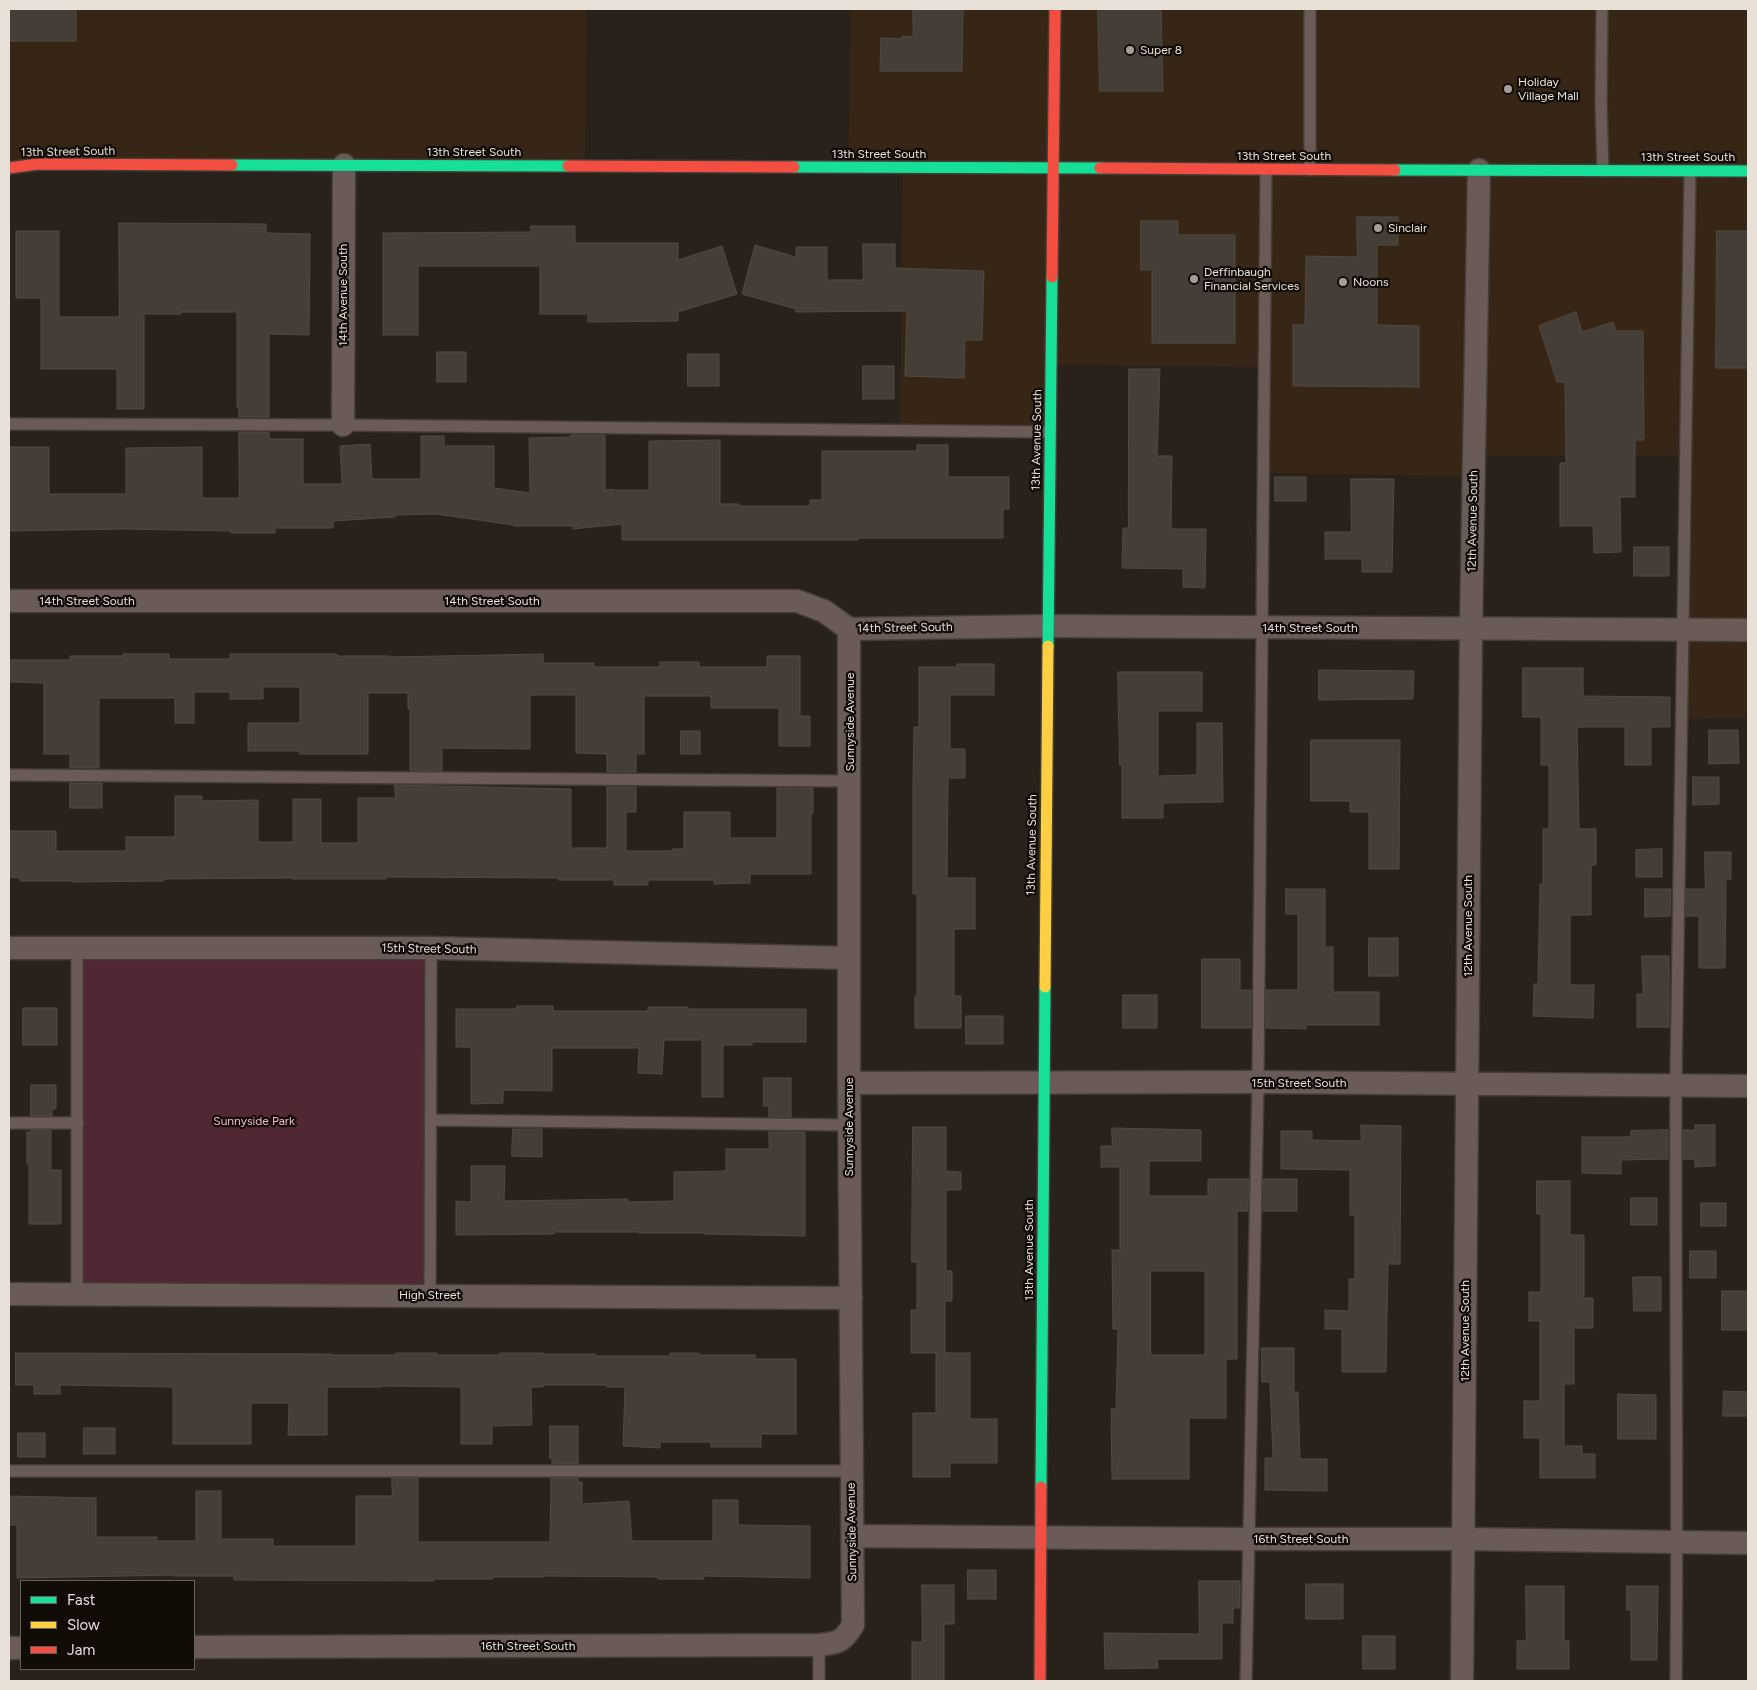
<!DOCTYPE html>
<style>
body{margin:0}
#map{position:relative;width:1757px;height:1690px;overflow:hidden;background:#29221b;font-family:Figtree,sans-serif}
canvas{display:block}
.frame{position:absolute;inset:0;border:10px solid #e9e0d8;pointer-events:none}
.legend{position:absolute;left:20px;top:1580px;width:175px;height:90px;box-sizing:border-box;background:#120c07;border:1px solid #68615b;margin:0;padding:6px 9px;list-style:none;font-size:15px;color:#e9e0d8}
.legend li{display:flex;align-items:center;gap:10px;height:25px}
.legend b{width:25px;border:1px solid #68615b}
</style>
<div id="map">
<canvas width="1757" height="1690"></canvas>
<div class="frame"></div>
<ul class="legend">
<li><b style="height:6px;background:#16e098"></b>Fast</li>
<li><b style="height:6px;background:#ffcf43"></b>Slow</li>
<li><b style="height:6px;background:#f24e42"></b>Jam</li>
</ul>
</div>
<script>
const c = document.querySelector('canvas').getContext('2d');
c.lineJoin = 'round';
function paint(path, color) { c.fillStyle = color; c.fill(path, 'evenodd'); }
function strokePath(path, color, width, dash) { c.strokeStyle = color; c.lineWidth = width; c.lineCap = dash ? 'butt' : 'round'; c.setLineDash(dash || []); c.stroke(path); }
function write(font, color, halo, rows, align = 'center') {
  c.font = font + ' Figtree,sans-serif'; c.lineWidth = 4.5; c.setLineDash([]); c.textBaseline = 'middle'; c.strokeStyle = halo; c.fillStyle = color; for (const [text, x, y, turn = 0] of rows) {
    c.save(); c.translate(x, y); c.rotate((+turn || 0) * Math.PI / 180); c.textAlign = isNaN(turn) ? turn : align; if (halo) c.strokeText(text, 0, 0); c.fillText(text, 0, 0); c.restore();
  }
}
const built = new Path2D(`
 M 9,9 L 586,9 L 585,166 L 9,168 Z
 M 851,9 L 1748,9 L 1748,718 L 1680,719 L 1684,456 L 1474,456 L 1473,476 L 1263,473 L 1264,367 L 1052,365 L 1050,432 L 900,431 L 903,168 L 848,168 Z`);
const green = new Path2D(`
 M 77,947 L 431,948 L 430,1295 L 77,1294 Z`);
const building = new Path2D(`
 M 9,9 L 76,9 L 76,41 L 9,41 Z
 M 913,9 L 963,9 L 962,71 L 880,71 L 881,38 L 902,39 L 902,36 L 913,37 Z
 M 1098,9 L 1161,9 L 1163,91 L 1100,91 Z
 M 1357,217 L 1398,217 L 1398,245 L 1377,245 L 1377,325 L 1419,326 L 1419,387 L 1293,386 L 1293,325 L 1305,325 L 1306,256 L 1357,257 Z
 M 1141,221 L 1178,221 L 1178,235 L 1235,235 L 1235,343 L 1152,343 L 1152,270 L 1141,270 Z
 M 119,223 L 266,224 L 266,233 L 310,234 L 309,335 L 269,334 L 269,417 L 239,417 L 239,408 L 237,408 L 237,312 L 181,312 L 181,314 L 144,314 L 144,409 L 117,409 L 117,369 L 41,369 L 41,298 L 16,298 L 16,231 L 59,231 L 59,317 L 119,317 Z
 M 531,226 L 575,226 L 575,243 L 678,243 L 678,260 L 722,246 L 737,294 L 678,312 L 678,321 L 588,322 L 588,314 L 540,314 L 540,266 L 418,266 L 418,335 L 383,335 L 383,233 L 531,232 Z
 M 1717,231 L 1748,231 L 1748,368 L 1716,368 Z
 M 863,244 L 895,244 L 895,268 L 984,271 L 982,340 L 965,340 L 964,378 L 905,376 L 907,311 L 796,312 L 796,309 L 742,294 L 755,245 L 796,257 L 796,247 L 827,247 L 827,280 L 863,280 Z
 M 1576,312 L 1582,332 L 1613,322 L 1616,331 L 1643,331 L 1644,440 L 1635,440 L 1635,497 L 1620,497 L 1621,552 L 1594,553 L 1593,526 L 1560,526 L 1560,463 L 1566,463 L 1565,382 L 1557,382 L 1539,326 Z
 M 437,352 L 466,352 L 466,382 L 437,382 Z
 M 688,354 L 719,354 L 719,386 L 688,386 Z
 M 863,366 L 894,366 L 894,399 L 863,399 Z
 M 1129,369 L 1160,369 L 1157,456 L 1172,456 L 1171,529 L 1206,529 L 1205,588 L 1183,587 L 1183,569 L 1122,568 L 1123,528 L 1128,528 Z
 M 239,432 L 269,432 L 269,439 L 303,439 L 303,484 L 342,484 L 340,446 L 370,444 L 372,479 L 421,479 L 421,436 L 444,436 L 444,446 L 494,446 L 494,488 L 530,493 L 529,438 L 571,437 L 571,435 L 605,435 L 605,490 L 613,489 L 613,490 L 649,490 L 649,441 L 720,440 L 720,504 L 739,504 L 739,506 L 810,506 L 810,500 L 822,500 L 822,451 L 917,451 L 917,445 L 948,445 L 948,477 L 1009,477 L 1009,509 L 1003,509 L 1003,538 L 858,538 L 858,540 L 622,540 L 622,524 L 573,529 L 573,526 L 514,526 L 514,525 L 436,514 L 395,515 L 395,517 L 333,521 L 333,528 L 275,528 L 275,533 L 231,533 L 231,531 L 125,529 L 9,531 L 9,447 L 49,447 L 49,494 L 126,494 L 126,448 L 202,447 L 202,498 L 239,498 Z
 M 1275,477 L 1306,477 L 1306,501 L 1275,501 Z
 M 1351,479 L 1394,479 L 1392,572 L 1362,572 L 1362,559 L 1325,559 L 1325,532 L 1351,532 Z
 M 1634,547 L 1669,547 L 1669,576 L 1634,576 Z
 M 123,654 L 169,654 L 169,659 L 230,659 L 230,654 L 337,654 L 337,656 L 390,656 L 390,657 L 543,654 L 543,663 L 594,663 L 594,667 L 660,667 L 660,662 L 699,662 L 699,667 L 767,667 L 767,656 L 800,656 L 800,716 L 810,716 L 810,746 L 779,746 L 779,708 L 711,708 L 711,696 L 644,696 L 644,754 L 636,754 L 636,772 L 607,772 L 607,754 L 576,753 L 576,695 L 530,695 L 530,749 L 442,748 L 442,771 L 410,770 L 410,709 L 408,709 L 408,693 L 368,693 L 368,754 L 300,754 L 300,751 L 248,751 L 248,723 L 300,723 L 300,687 L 263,687 L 263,699 L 230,699 L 230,692 L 194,692 L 194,723 L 175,723 L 175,698 L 99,698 L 99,768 L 70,768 L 70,754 L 44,754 L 44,683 L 9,682 L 9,660 L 70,660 L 70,656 L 123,656 Z
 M 957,664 L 994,664 L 994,695 L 950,695 L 950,749 L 965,749 L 965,778 L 948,778 L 947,878 L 975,878 L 975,929 L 954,929 L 954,996 L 961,996 L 961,1028 L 915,1028 L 915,996 L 917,996 L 917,894 L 913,894 L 913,784 L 914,727 L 919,727 L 919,667 L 957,667 Z
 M 1523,668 L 1583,668 L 1583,696 L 1670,697 L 1670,727 L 1651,727 L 1651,765 L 1625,765 L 1625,727 L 1577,727 L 1579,829 L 1596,829 L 1596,865 L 1591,865 L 1591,915 L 1570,915 L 1570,985 L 1594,985 L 1593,1018 L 1533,1016 L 1534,984 L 1538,984 L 1540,884 L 1543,884 L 1543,829 L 1549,829 L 1549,765 L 1541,765 L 1541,717 L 1523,717 Z
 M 1319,670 L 1414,671 L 1413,699 L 1319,700 Z
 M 1118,672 L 1202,672 L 1202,711 L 1158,711 L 1158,776 L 1197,775 L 1197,723 L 1222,723 L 1223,802 L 1163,803 L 1163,818 L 1122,818 L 1122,765 L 1120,765 Z
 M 1709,730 L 1738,730 L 1739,763 L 1709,764 Z
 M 681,731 L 700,731 L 700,754 L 681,754 Z
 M 1311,740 L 1400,740 L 1399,869 L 1369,869 L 1369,812 L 1350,812 L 1350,801 L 1311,801 Z
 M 1693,777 L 1719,777 L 1719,804 L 1693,805 Z
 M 70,783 L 102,783 L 102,808 L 70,808 Z
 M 395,785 L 571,789 L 571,848 L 607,848 L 607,787 L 636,787 L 636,812 L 626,812 L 626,851 L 672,851 L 672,849 L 684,849 L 684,812 L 730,812 L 730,838 L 777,838 L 777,788 L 813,788 L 813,814 L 811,814 L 811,874 L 750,874 L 750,883 L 714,884 L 714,880 L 648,880 L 648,885 L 614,885 L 614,880 L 558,880 L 558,878 L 386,877 L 386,879 L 292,879 L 292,878 L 164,879 L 164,881 L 72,882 L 72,881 L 20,881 L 20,878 L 9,877 L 9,831 L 56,831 L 56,851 L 126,851 L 126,837 L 175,837 L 175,796 L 202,796 L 202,801 L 258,800 L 258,842 L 293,842 L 293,799 L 321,799 L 321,843 L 358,843 L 358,798 L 395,798 Z
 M 1662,849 L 1662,877 L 1636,877 L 1636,850 Z
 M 1705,852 L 1731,852 L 1731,879 L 1726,879 L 1725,968 L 1699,968 L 1699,916 L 1685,916 L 1686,889 L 1705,889 Z
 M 1286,889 L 1325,889 L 1325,947 L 1333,947 L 1333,992 L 1379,992 L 1379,1025 L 1306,1025 L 1306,1029 L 1266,1028 L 1266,990 L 1298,990 L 1298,914 L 1286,914 Z
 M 1645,889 L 1671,889 L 1670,916 L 1645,917 Z
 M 1369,938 L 1398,938 L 1398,976 L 1369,976 Z
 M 1642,956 L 1669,956 L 1669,1027 L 1637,1027 L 1637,994 L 1643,994 Z
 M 1202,959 L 1240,959 L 1240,990 L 1251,990 L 1251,1028 L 1202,1028 Z
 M 1123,995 L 1157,995 L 1157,1028 L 1123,1028 Z
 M 517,1006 L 553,1006 L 553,1011 L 648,1011 L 648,1007 L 688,1007 L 688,1009 L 806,1009 L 806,1042 L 752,1042 L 752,1045 L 723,1045 L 723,1097 L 702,1097 L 702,1040 L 664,1040 L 662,1074 L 638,1073 L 639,1048 L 552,1048 L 552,1091 L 503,1090 L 503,1103 L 471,1104 L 471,1047 L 456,1047 L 456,1009 L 517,1009 Z
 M 23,1008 L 57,1008 L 57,1045 L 23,1045 Z
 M 966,1016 L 1003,1016 L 1003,1044 L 966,1044 Z
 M 764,1078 L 791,1078 L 791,1117 L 769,1117 L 769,1106 L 764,1106 Z
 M 31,1085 L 56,1085 L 56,1109 L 52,1109 L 52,1116 L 31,1116 Z
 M 1361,1125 L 1401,1126 L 1400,1264 L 1388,1264 L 1386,1372 L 1342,1372 L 1342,1329 L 1325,1329 L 1325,1310 L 1349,1311 L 1349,1279 L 1355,1279 L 1355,1215 L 1350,1215 L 1350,1170 L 1281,1169 L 1281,1131 L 1312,1131 L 1312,1140 L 1361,1141 Z
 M 1695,1125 L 1715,1125 L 1715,1166 L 1695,1167 L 1695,1159 L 1683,1159 L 1683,1130 L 1695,1130 Z
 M 913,1127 L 946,1127 L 946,1171 L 961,1172 L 961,1190 L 946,1190 L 946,1271 L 952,1271 L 952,1301 L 945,1301 L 945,1353 L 970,1353 L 970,1419 L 997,1419 L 997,1463 L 950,1463 L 950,1477 L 913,1477 L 913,1413 L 936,1413 L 936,1353 L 911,1353 L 911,1310 L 917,1310 L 917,1262 L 912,1262 Z
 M 1112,1128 L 1201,1130 L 1201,1161 L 1149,1161 L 1149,1196 L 1208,1196 L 1208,1179 L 1249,1179 L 1248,1211 L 1237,1211 L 1237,1359 L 1226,1359 L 1226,1418 L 1189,1418 L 1189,1479 L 1112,1479 L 1111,1409 L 1116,1409 L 1118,1329 L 1113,1329 L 1112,1250 L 1120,1250 L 1120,1167 L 1101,1167 L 1101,1146 L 1112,1146 ZM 1151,1271 L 1205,1271 L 1205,1355 L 1151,1355 Z
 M 513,1129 L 542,1129 L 542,1157 L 512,1156 Z
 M 31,1130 L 51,1130 L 51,1170 L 61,1170 L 61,1224 L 29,1224 L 29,1164 L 27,1164 L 27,1132 L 31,1133 Z
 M 1668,1130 L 1668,1159 L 1621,1160 L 1621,1174 L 1582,1173 L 1582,1137 L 1631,1137 L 1631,1131 Z
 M 769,1132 L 805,1132 L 805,1236 L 704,1234 L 704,1233 L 639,1233 L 639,1232 L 554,1232 L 554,1234 L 456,1235 L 456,1201 L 471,1202 L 471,1166 L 505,1166 L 504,1201 L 628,1199 L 628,1202 L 674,1201 L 674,1172 L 726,1171 L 726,1149 L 769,1149 Z
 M 1264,1179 L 1297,1179 L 1297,1211 L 1263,1211 Z
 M 1537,1181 L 1570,1181 L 1570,1235 L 1584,1235 L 1584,1298 L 1593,1298 L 1593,1328 L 1574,1328 L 1574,1384 L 1564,1384 L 1564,1446 L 1582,1446 L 1582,1454 L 1595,1454 L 1595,1478 L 1540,1478 L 1540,1438 L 1524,1438 L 1524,1401 L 1540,1401 L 1540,1321 L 1529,1321 L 1529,1292 L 1541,1292 L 1541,1214 L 1537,1214 Z
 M 1631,1198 L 1657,1198 L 1657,1225 L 1631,1225 Z
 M 1701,1203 L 1726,1203 L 1726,1226 L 1701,1226 Z
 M 1690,1251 L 1716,1251 L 1716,1278 L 1690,1278 Z
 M 1633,1277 L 1661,1277 L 1661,1311 L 1634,1311 Z
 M 1722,1291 L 1748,1291 L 1748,1330 L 1722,1330 Z
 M 1262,1348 L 1294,1348 L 1294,1392 L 1298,1392 L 1300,1459 L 1327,1459 L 1327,1491 L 1265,1490 L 1265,1458 L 1273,1458 L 1270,1382 L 1262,1382 Z
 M 16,1353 L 332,1354 L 332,1355 L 396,1355 L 396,1353 L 437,1353 L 437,1355 L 500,1355 L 500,1353 L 543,1353 L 543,1354 L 595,1354 L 595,1356 L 670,1356 L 670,1353 L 699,1353 L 699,1355 L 755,1355 L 755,1359 L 796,1359 L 796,1434 L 761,1434 L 761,1447 L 711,1447 L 711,1442 L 660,1442 L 660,1448 L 623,1446 L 625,1387 L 607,1387 L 607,1385 L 543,1385 L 543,1387 L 531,1387 L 532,1425 L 492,1426 L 492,1444 L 461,1444 L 461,1387 L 382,1386 L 382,1387 L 327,1387 L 327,1435 L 288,1435 L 289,1403 L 251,1403 L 251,1444 L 173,1444 L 173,1387 L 60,1385 L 60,1394 L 34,1394 L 34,1385 L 16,1385 Z
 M 1724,1391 L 1748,1392 L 1748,1416 L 1723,1416 Z
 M 1618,1394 L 1656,1395 L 1656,1439 L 1618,1439 Z
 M 550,1426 L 578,1426 L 578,1464 L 552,1464 L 552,1458 L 550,1458 Z
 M 84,1428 L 115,1428 L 115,1454 L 84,1454 Z
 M 18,1433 L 45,1433 L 45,1457 L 18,1457 Z
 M 392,1478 L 418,1478 L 418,1542 L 550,1542 L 551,1478 L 578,1478 L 578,1482 L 582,1482 L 582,1504 L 629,1501 L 632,1541 L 713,1541 L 713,1500 L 738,1500 L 738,1525 L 810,1526 L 810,1578 L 704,1576 L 704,1579 L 658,1579 L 658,1577 L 544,1576 L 544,1577 L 493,1577 L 493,1579 L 434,1579 L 434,1581 L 234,1580 L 234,1576 L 174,1576 L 174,1575 L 17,1578 L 17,1525 L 9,1525 L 9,1496 L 96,1498 L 96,1537 L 157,1537 L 157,1541 L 196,1541 L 196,1491 L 221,1491 L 221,1539 L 273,1539 L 273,1546 L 356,1546 L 356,1496 L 392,1496 Z
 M 968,1570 L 996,1570 L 996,1599 L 968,1599 Z
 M 1199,1581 L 1240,1581 L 1240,1608 L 1233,1608 L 1233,1623 L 1222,1623 L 1222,1659 L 1157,1659 L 1158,1668 L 1105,1669 L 1104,1633 L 1199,1634 Z
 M 1306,1584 L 1343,1584 L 1343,1619 L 1306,1619 Z
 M 922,1585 L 954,1585 L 954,1624 L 944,1624 L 944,1681 L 912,1681 L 912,1642 L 922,1642 Z
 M 1526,1586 L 1564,1586 L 1564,1641 L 1569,1641 L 1569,1669 L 1517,1669 L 1517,1641 L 1526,1641 Z
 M 1627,1586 L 1658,1586 L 1657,1660 L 1631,1660 L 1631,1610 L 1627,1610 Z
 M 1363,1636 L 1395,1636 L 1395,1669 L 1363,1669 Z`);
const lane = new Path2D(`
 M 1602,9 L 1601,103 L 1603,171
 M 1310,170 L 1310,9
 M 9,424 L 343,425 L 1050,432
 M 9,775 L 850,781
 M 430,1120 L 849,1125
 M 9,1123 L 78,1123
 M 77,1294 L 77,947
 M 430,1295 L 431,948
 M 9,1471 L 851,1471
 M 819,1681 L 819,1645
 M 1246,1681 L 1258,1082 L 1266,170
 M 1676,1681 C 1678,1481 1675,1281 1676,1082 C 1679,778 1684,474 1690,171`);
const street = new Path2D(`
 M 343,425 L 344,165
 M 9,601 L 797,601 L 824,611 L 849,629 L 1048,626 L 1748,630
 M 9,948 L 431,948 L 849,958
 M 849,1083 L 1258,1082 L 1748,1086
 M 9,1294 L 851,1298
 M 853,1536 L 1248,1539 L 1463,1539 L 1748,1543
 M 194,1647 L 819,1645 C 838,1643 843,1642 853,1625 L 849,1083 L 849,629
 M 9,1648 L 21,1648
 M 1462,1681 L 1471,629 L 1479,170`);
const fast = new Path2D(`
 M 232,165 L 568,166
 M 794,167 L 1100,168
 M 1395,170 L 1748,171
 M 1048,646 L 1052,277
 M 1041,1487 L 1045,987`);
const slow = new Path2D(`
 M 1045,987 L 1048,646`);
const jam = new Path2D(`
 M 568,166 L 794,167
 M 9,168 L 38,164 L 232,165
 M 1100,168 L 1395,170
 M 1052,277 L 1055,9
 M 1040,1681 L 1041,1487`);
const markers = [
 [1130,50,5,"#a69e96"],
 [1508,89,5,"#a69e96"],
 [1378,228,5,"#a69e96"],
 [1194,279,5,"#a69e96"],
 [1343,282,5,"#a69e96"]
];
const poiNames = [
 ["Super 8",1140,50],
 ["Holiday",1518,82],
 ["Village Mall",1518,96],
 ["Sinclair",1388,228],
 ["Deffinbaugh",1204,272],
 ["Financial Services",1204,286],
 ["Noons",1353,282]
];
const streetNames = [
 ["13th Street South",68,152,-1],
 ["13th Street South",474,152],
 ["13th Street South",879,154],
 ["13th Street South",1284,156],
 ["13th Street South",1688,157],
 ["14th Avenue South",343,295,-90],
 ["13th Avenue South",1037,440,-89],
 ["12th Avenue South",1473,521,-89],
 ["14th Street South",87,601],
 ["14th Street South",492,601],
 ["14th Street South",905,628,-1],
 ["14th Street South",1310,628],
 ["Sunnyside Avenue",850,722,-90],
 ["13th Avenue South",1032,845,-89],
 ["12th Avenue South",1468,926,-90],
 ["15th Street South",429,949,1],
 ["15th Street South",1299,1083],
 ["Sunnyside Avenue",849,1127,-90],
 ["13th Avenue South",1029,1250,-90],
 ["High Street",430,1295],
 ["12th Avenue South",1465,1331,-90],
 ["Sunnyside Avenue",852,1532,-91],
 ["16th Street South",1301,1539],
 ["16th Street South",528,1646]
];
const parkNames = [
 ["Sunnyside Park",254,1121]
];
paint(built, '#372616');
paint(green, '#502732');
paint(building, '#443e37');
strokePath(building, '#4e4a43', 1);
strokePath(lane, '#433d36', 14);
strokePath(street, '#433d36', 25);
strokePath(fast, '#433d36', 14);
strokePath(slow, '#433d36', 14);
strokePath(jam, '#433d36', 14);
strokePath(lane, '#6a5b56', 11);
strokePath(street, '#6a5b56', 22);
strokePath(fast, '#16e098', 11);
strokePath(slow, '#ffcf43', 11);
strokePath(jam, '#f24e42', 11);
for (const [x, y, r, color] of markers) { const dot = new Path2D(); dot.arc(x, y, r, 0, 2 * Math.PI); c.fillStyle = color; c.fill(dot); strokePath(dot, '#120c07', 2); }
write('12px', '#e9e0d8', '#120c07', poiNames, 'left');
write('12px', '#e9e0d8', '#120c07', streetNames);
write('12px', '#f6b8c7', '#120c07', parkNames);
</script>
